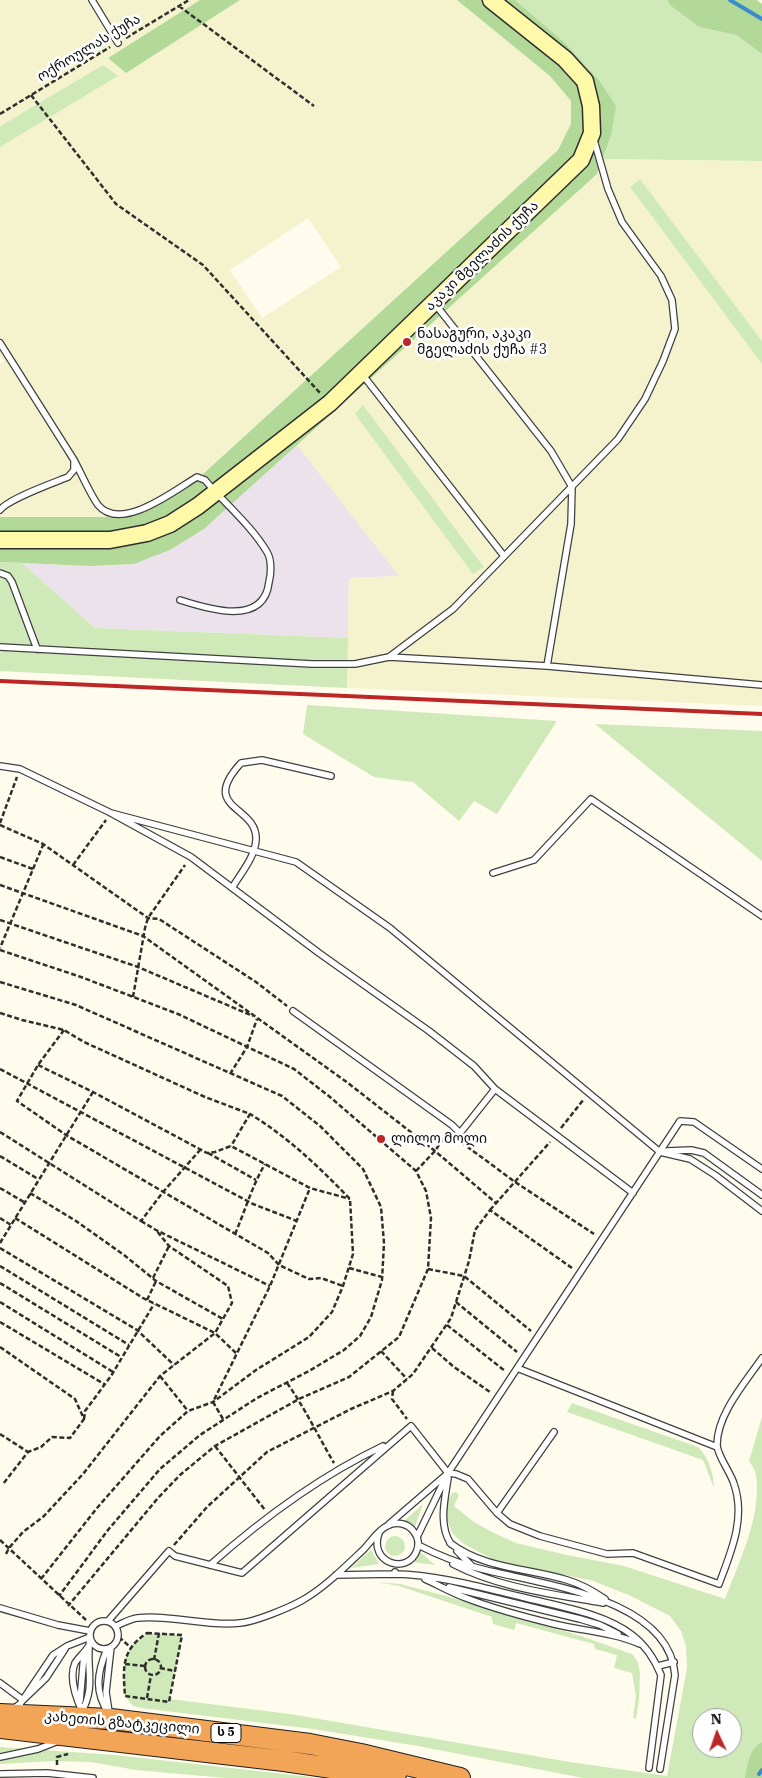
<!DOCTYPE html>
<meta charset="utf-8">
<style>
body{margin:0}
#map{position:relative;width:762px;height:1778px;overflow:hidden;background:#fffcee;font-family:"IBM Plex Serif",serif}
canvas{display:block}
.north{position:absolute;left:692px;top:1708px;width:50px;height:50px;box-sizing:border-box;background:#fff;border:1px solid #9e9e9e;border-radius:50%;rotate:357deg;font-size:14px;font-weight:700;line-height:20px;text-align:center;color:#0d0d0d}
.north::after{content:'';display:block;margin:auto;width:18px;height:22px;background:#bd2627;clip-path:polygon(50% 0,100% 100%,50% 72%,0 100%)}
</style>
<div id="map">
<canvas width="762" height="1778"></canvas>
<div class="north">N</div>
</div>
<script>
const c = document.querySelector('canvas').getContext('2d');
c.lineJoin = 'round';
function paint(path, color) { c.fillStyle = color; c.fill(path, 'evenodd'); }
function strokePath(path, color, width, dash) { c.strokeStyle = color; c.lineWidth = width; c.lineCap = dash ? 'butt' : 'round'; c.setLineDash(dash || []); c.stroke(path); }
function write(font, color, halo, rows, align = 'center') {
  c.font = font + ' "IBM Plex Serif","Noto Sans Georgian",serif'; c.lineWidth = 5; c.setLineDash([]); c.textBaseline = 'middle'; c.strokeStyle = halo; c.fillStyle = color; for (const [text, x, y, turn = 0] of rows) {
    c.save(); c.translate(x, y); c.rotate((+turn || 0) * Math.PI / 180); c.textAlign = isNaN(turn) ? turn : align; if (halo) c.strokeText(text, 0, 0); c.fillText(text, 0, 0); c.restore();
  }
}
const industrial = new Path2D(`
 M 297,444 L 400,576 L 349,578 L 348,638 L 95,628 L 22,563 L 90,566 L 134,564 L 170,550 L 204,529 Z`);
const farmland = new Path2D(`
 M 0,0 L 200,0 L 108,58 L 126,72 L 240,0 L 457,0 L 550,76 L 571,101 L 571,124 L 558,150 L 202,475 L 151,507 L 125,517 L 0,517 L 0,364 L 4,361 L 0,356 L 0,147 L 117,76 L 103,65 L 0,126 ZM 308,218 L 341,267 L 262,318 L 230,270 Z
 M 603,159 L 762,161 L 762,341 L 640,179 L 630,187 L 762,364 L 762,706 L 347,688 L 349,578 L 399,576 L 297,445 L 597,174 ZM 363,406 L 484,566 L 355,414 Z`);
const green = new Path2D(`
 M 515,0 L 667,0 L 671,6 L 699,27 L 736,35 L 762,54 L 762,161 L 603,159 L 611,136 L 598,79 L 564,42 Z
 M 103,65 L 118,76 L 0,147 L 0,126 Z
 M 640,179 L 762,341 L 762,364 L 630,187 Z
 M 363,405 L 484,567 L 473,574 L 355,414 Z
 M 0,562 L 22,563 L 95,628 L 348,638 L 347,688 L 0,671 Z
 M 307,705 L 557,721 L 497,814 L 474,801 L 459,821 L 413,782 L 374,777 L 303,734 Z
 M 595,724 L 762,731 L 762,861 Z
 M 572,1403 L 698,1447 C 708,1456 714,1474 714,1488 L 703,1460 L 567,1412 Z
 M 762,1417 L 762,1742 C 749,1748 747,1765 745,1778 L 583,1778 L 418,1746 L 313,1729 L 141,1708 L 133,1706 L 125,1696 L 124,1679 L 126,1659 L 130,1647 L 147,1633 L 182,1635 L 170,1699 L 290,1714 L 570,1762 L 667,1776 L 687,1668 L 686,1646 L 681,1631 L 670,1616 L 631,1596 L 593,1581 L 494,1560 L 464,1544 L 452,1533 L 447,1520 L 445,1506 L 452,1493 L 456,1492 L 459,1495 L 454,1506 L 474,1522 L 494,1533 L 516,1543 L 567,1555 L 624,1566 L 725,1599 C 739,1562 762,1516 756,1475 C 755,1470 752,1465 749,1461 ZM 702,1718 L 732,1718 L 732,1748 L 702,1748 Z
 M 423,1504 L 415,1527 L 404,1521 Z
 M385 1546a10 10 0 1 1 20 0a10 10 0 1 1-20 0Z
 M 371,1550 L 379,1564 L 351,1568 Z
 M 419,1551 L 435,1565 L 412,1562 Z
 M 377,1582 L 400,1584 L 446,1596 L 581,1636 L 632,1654 L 638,1662 L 640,1673 L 639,1700 L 636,1719 L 633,1718 L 636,1696 L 632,1673 L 614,1668 L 617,1655 L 595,1649 L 594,1644 L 516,1623 L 514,1630 L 493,1624 L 492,1617 L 399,1586 Z
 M 0,1747 L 115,1755 L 320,1778 L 225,1778 L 136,1770 L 91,1762 L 55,1761 L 0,1764 Z`);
const forest = new Path2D(`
 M 200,0 L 240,0 L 126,73 L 108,58 Z
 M 457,0 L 515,0 L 564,42 L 598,79 L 616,106 L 611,136 L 597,174 L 204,529 L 170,550 L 134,564 L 90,566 L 0,562 L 0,517 L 125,517 L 151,507 L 202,475 L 558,150 L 571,124 L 571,101 L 550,76 Z
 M 667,0 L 757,0 L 762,4 L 762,54 L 736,35 L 699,27 L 671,6 Z
 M 762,1742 L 762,1778 L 745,1778 C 747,1765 749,1748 762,1742 Z`);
const stream = new Path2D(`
 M 730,0 L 762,19
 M 759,1774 L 762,1770`);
const path = new Path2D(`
 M 179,6 L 314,106
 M 126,38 L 189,0
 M 31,95 L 116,204 L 203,265 L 320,393
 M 0,114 L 110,47
 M 0,823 L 17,777
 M 0,825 L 43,844 L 148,918 L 159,919 L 256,982 L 287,1006
 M 0,857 L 33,869 L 0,948
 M 73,865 L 106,820
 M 33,869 L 43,845
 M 0,885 L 143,936 L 348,1083 L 435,1151 L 496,1203
 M 0,920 L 138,967 L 253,1016
 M 0,950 L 81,977 L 178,1014 L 294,1069 L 330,1097 L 416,1171 L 426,1191 L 431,1218 L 428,1269 L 399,1337 L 349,1377 L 299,1399 L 215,1446 L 180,1475 L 158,1498 L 68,1606
 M 0,982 L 76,1005 L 282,1096 L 320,1126 L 363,1169 L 381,1207 L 384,1243 L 382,1280 L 371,1317 L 360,1336 L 344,1350 L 309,1371 L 257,1398 L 200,1435 L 160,1469 L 108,1530 L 59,1596
 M 133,997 L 145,928 L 148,918 L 185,865
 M 0,1013 L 22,1020 L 64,1030 L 84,1042 L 205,1097 L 250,1114 L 231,1146
 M 64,1030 L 38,1065 L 17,1101 L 66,1135 L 268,1253 L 279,1265 L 309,1279 L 321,1278 L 343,1286
 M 38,1065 L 93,1092 L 207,1153 L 215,1152 L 231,1146 L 310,1188 L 350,1199
 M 0,1069 L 253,1204 L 297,1221
 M 230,1074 L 247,1047 L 257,1019
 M 561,1128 L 584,1099
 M 0,1132 L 141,1221 L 163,1192 L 200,1150
 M 461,1142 L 515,1182 L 594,1234
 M 208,1153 L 256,1180
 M 0,1156 L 38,1179
 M 416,1171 L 435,1151 L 447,1133
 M 0,1188 L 24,1202
 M 30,1193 L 76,1221 L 124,1255 L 156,1281 L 223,1319
 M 490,1210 L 550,1142
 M 0,1218 L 11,1225
 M 15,1218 L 143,1298 L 215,1333 L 237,1354
 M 141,1221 L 156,1230 L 270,1286
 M 235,1234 C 245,1211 252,1186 265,1164
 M 0,1243 L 93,1092
 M 0,1248 L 137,1330 L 174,1365
 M 0,1266 L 129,1345
 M 349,1268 L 382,1277
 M 428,1269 L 464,1276 L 531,1331
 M 153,1278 L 169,1246
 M 0,1283 L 121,1357
 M 147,1300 L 156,1281
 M 0,1302 L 113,1372
 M 456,1302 L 517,1352
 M 0,1322 L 104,1384
 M 447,1325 L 505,1371
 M 0,1347 L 75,1399 L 84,1419 L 70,1438 L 52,1437 L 41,1447 L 28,1452
 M 432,1348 L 454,1367 L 490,1392
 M 381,1351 L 407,1379
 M 160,1376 L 188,1411
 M 287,1383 C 305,1408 318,1436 334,1463
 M 393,1391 L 392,1399 L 407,1419
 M 84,1419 L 85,1411 L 111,1376 L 154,1304
 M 223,1419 L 213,1402 L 270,1286 L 310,1188
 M 0,1434 L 28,1452 L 3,1484
 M 215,1446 L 265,1510
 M 0,1540 L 86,1620
 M 174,1545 L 207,1507 L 267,1452 L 351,1409 L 393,1391 L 413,1374 L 451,1318 L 469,1261 L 475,1230 L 490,1210 L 572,1268
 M 6,1554 L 9,1548 L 23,1532 L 44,1516 L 83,1474 L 160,1376 L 215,1333 L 232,1303 L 228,1286 L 169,1246 L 156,1230
 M 41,1579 L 97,1508 L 160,1436 L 188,1411 L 213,1402 L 256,1370 L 309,1337 L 332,1312 L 343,1286 L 353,1254 L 350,1199 C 319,1167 288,1137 250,1114
 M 147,1633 L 182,1635 L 169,1702 L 125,1696 C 123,1668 121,1650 147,1633 Z
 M 119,1637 L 130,1647
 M145 1667a8 8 0 1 1 16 0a8 8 0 1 1-16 0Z
 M 154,1660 L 159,1633
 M 125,1664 L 145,1666
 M 160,1668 L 175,1671
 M 147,1698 L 151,1675
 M 57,1765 L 57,1757 L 68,1754`);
const lane = new Path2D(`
 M 92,0 L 118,43
 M 435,304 L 551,451 L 572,487 L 571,524 L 547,666
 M 0,343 L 74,460 L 74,470 L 68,477 C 53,483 8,499 0,510
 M 362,374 L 504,556
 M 74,460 C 81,473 90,494 98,505 C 121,533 175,490 197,477 L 205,480 C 225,504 251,525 267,552 C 272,560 271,574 269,582 C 264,627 208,609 180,600
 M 0,573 L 8,576 L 12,582 L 37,649
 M 0,647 L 312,664 L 355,664 L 389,657 L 453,609 L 618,439 L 645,399 L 663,361 L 675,329 L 672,300 L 661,276 L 622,222 L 608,189 L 594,140
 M 389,657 L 547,666 L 762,685
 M 0,766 L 20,769 L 111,813 L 191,857 L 319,953 L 429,1031 L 474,1066 L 495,1089 L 633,1193
 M 111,813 L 296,862 L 390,928 L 660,1152 L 690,1159 L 715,1175 L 762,1211
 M 493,873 L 534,860 L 591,799 L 762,916
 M 232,888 C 241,873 255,857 256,840 C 258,805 198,810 241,763 L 262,760 L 331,776
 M 293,1011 L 452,1125 L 460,1133 L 495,1089
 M 667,1151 L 691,1150 L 704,1153 L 762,1195
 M 517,1368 L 717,1447
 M 448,1478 C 445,1499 438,1525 451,1544
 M 497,1513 L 554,1432
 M 389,1524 L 447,1474
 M 417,1537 L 448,1473 L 680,1121 L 694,1122 L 762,1169
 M 450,1543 C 484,1569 528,1568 567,1580 C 581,1584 593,1591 605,1599
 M 418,1545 C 436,1554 454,1562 474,1567 C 534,1584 669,1595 675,1675 L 660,1769
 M 457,1551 L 472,1566
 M 453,1564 C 499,1588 553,1594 603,1603
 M 210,1565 C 262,1519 320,1476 383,1446
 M 395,1574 C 438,1575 480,1587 522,1597 C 557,1606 604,1613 632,1635 C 645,1645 655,1660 661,1675 L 649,1768
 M 336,1575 L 395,1574 L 395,1572
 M 425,1579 C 438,1585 452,1593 466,1598 C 495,1609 525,1617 554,1624 C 583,1631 612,1632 640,1644
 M 449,1587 L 580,1619 L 600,1625 L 618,1634
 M 0,1608 L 58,1625 L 90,1631
 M90 1635a14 14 0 1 1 28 0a14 14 0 1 1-28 0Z
 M 108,1621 L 169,1551 L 175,1556 L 242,1573 L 411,1426 L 448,1473 L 456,1474 L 468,1479 L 497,1513 L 510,1524 L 540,1536 L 607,1554 L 633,1553 L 719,1584 C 731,1552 746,1518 734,1484 C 731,1473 717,1455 717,1445 C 717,1414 745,1383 762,1358
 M 116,1626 C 123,1623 130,1619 137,1618 C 169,1614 208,1627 240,1623 C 255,1622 288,1608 301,1601 C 323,1589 345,1567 363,1550 C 370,1543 378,1530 387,1526 C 396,1521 408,1523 414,1532 C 418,1537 419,1544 417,1550 C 408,1576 368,1563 379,1533
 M 107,1649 C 97,1673 94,1692 109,1714
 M 658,1666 L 674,1662
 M 0,1683 L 23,1700 L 46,1678 L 65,1649
 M 80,1701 L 84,1654
 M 14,1708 L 20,1704 L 53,1655 L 67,1646 L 90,1637
 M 82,1711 C 76,1698 69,1677 75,1663 C 78,1658 85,1652 88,1647
 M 109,1712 L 106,1692 L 111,1647
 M 81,1713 C 97,1686 85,1666 90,1639
 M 0,1757 L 38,1749 L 56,1742
 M 0,1774 L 47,1773 L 93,1778`);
const secondary = new Path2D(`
 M 0,540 L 110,540 L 147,533 L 170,524 L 198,506 L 330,403 L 581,160 L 592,133 L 591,106 L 585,81 L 565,59 L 491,0`);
const highway = new Path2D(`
 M 0,1714 L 111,1719 L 310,1744 L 361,1754 L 460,1778
 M 0,1728 L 284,1761 L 338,1769 L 397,1772`);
const rail = new Path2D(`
 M 0,681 L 762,714`);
const markers = [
 [407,342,5,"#bd2627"],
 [381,1139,5,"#bd2627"]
];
const shields = [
 [226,1733,30]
];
const shieldNames = [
 ["ს 5",226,1733]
];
const streetNames = [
 ["ოქროულას ქუჩა",89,48,-31],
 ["აკაკი მგელაძის ქუჩა",482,256,-44],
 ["კახეთის გზატკეცილი",122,1723,5]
];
const poiNames = [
 ["ნასაგური, აკაკი",417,334],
 ["მგელაძის ქუჩა #3",417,350],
 ["ლილო მოლი",391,1139]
];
paint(industrial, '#ebe2ec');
paint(farmland, '#f4f3ce');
paint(green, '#cfe9b8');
paint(forest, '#b2d997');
strokePath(stream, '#3a8ccc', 4);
strokePath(lane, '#404040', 8);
strokePath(secondary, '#2f2f2f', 19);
strokePath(highway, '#1e1e1e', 22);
strokePath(path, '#2f2f2f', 2.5, [5, 2.5]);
strokePath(lane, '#fff', 5.5);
strokePath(secondary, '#fef8a9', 16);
strokePath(highway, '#f3a557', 20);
strokePath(rail, '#bd2627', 4);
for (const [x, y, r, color] of markers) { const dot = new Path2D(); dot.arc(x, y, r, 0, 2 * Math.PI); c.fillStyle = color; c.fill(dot); strokePath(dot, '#fff', 2); }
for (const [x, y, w] of shields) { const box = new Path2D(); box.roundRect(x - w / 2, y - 9.5, w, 19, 4); c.fillStyle = '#fff'; c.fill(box); strokePath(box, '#0d0d0d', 1); }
write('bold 12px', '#0d0d0d', null, shieldNames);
write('14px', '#0d0d0d', '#fff', streetNames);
write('14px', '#0d0d0d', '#fff', poiNames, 'left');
</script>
